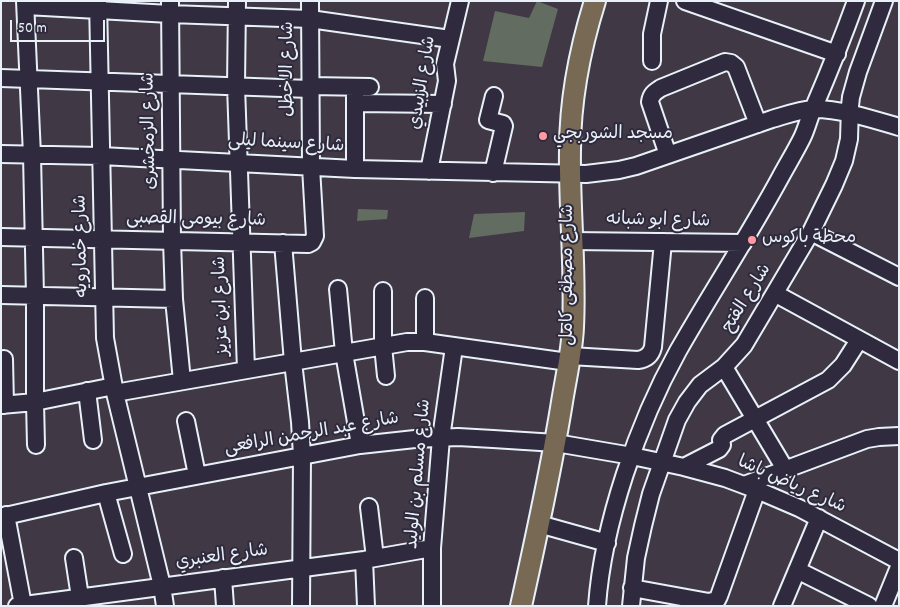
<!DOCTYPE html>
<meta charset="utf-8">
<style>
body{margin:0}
#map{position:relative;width:900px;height:607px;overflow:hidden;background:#403844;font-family:Dekko,sans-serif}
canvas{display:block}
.frame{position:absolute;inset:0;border:2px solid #e8f1f8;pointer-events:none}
.scale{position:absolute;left:10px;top:20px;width:95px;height:22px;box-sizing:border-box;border:2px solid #e8f1f8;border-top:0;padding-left:6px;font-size:15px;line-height:18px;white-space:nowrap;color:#e8f1f8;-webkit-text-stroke:4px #2f2a3d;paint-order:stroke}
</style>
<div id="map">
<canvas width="900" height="607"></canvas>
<div class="frame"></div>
<div class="scale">50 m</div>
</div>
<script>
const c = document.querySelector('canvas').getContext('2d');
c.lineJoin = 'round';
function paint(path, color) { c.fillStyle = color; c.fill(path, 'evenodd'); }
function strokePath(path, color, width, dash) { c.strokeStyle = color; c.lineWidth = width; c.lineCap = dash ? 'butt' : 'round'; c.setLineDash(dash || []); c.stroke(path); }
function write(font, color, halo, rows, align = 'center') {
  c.font = font + ' Dekko,"Playpen Sans Arabic",sans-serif'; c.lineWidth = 4; c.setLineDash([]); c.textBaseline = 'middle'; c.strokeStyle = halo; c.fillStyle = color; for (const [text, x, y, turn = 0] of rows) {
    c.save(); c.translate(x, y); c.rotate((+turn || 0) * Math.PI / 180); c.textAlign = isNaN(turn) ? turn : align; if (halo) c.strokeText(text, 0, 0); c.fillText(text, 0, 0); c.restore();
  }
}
const green = new Path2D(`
 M 537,1 L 558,9 L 542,67 L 483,61 L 495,11 L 529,18 Z
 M 358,209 L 388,210 L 387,219 L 357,221 Z
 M 525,212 L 524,231 L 469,238 L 474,214 Z`);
const minor = new Path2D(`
 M 25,1 L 32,155 L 35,296 L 35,402 L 36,445
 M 98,1 L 105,338 L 115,393 L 162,586 L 165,606
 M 170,1 L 172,241 L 174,299 L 182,381
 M 237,1 L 236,86 L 246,370
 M 685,1 L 837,54
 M 26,6 L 170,14 L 310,19 L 450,39
 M 652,61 L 652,34 L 659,1
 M 1,78 L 310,89
 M 310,86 L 370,87
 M 355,87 L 355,169
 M 355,103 L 443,104
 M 1,154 L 101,156 L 355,169 L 586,174 L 619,170 L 636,166 L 772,119 C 786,115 799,110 814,109 C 842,109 872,119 899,127
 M 668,155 L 650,102 C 651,94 655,92 661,88 L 725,62 L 731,63 L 736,67 L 758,124
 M 429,171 L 447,81 L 445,64 L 460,1
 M 493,173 L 504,126 L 503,124 L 488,120 L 494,96
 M 811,232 L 899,277
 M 1,237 L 308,244 L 312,242 L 315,236 L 311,167 L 310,1
 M 572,241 L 743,243
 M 283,243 L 293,362 L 300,422 L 302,456 L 301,606
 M 338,289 L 344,353 L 360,445
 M 383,291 L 383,346 L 386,376
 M 776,294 L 899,361
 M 1,295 L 174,299
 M 425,342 L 425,298
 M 570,356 L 638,360 C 646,359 651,355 653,347 L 663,242
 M 4,359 L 5,405
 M 724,367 L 785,469
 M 87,391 L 93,440
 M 115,393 L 407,342 L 425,342 L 568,362
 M 1,405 L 35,402 L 114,386
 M 186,421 L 197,475
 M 684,467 L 719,449 L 722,445 L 721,440 L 725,435 L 828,380 L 843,365 L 859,340
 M 744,485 L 867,439 L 879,437 L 899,436
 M 106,493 L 123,554
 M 369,507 L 375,558
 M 6,515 L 23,605
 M 1,517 L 106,493 L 360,445 L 415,439 L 458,437 L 493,439 L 556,443 L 632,456 L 684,467 L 725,478 L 757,490 L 799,508 L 899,561
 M 539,524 L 607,543
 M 74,558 L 80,597
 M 364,560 L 366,606
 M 797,570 L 869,606
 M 223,578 L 225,606
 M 632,588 L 709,602 L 717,600 L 719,596 L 757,490
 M 17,606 L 364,560 L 432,548
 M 432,606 L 432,548 L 441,438 L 454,347
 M 597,606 C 603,523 638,423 678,351 C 711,293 748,237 780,178 C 787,165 795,152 802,138 C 807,128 809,117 814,107 C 829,72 843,37 856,1
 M 631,606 L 636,558 L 643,526 L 651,494 L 677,420 L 687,402 L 700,385 L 724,367 L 744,345 L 811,232 L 834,185 L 844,161 L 849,139 L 850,106 L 851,97 L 858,72 L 884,1
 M 782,606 L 819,518
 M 883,606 L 899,567`);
const major = new Path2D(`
 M 521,606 C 536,538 551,471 562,402 C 566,377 572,352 573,327 C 576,268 569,209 570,150 C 570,100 580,49 595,1`);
const markers = [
 [543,136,5,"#ff9aa2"],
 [752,240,5,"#ff9aa2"]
];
const streetNames = [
 ["شارع الاخطل",290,69,-90],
 ["شارع الزبيدي",424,83,-81],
 ["شارع الزمخشرى",151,131,-91],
 ["شارع سينما ليلى",286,145,3],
 ["شارع بيومى القصبى",196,221,1],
 ["شارع ابو شبانه",658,222,1],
 ["شارع خمارويه",83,246,-91],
 ["شارع مصطفى كامل",570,275,-90],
 ["شارع الفتح",748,299,-58],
 ["شارع ابن عزيز",223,306,-92],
 ["شارع عبد الرحمن الرافعى",312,435,-10],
 ["شارع مسلم بن الوليد",420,474,-85],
 ["شارع رياض باشا",791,486,24],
 ["شارع العنبري",222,558,-8]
];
const poiNames = [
 ["مسجد الشوربجي",553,136],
 ["محطة باكوس",762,240]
];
paint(green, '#636c60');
strokePath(minor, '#e8f1f8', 20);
strokePath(major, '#e8f1f8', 24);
strokePath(minor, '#2f2a3d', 16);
strokePath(major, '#776954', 20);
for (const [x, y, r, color] of markers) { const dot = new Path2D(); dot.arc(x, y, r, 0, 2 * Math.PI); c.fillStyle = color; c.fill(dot); strokePath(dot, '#2f2a3d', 2); }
write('18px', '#e8f1f8', '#2f2a3d', streetNames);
write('18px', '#e8f1f8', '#2f2a3d', poiNames, 'left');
</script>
